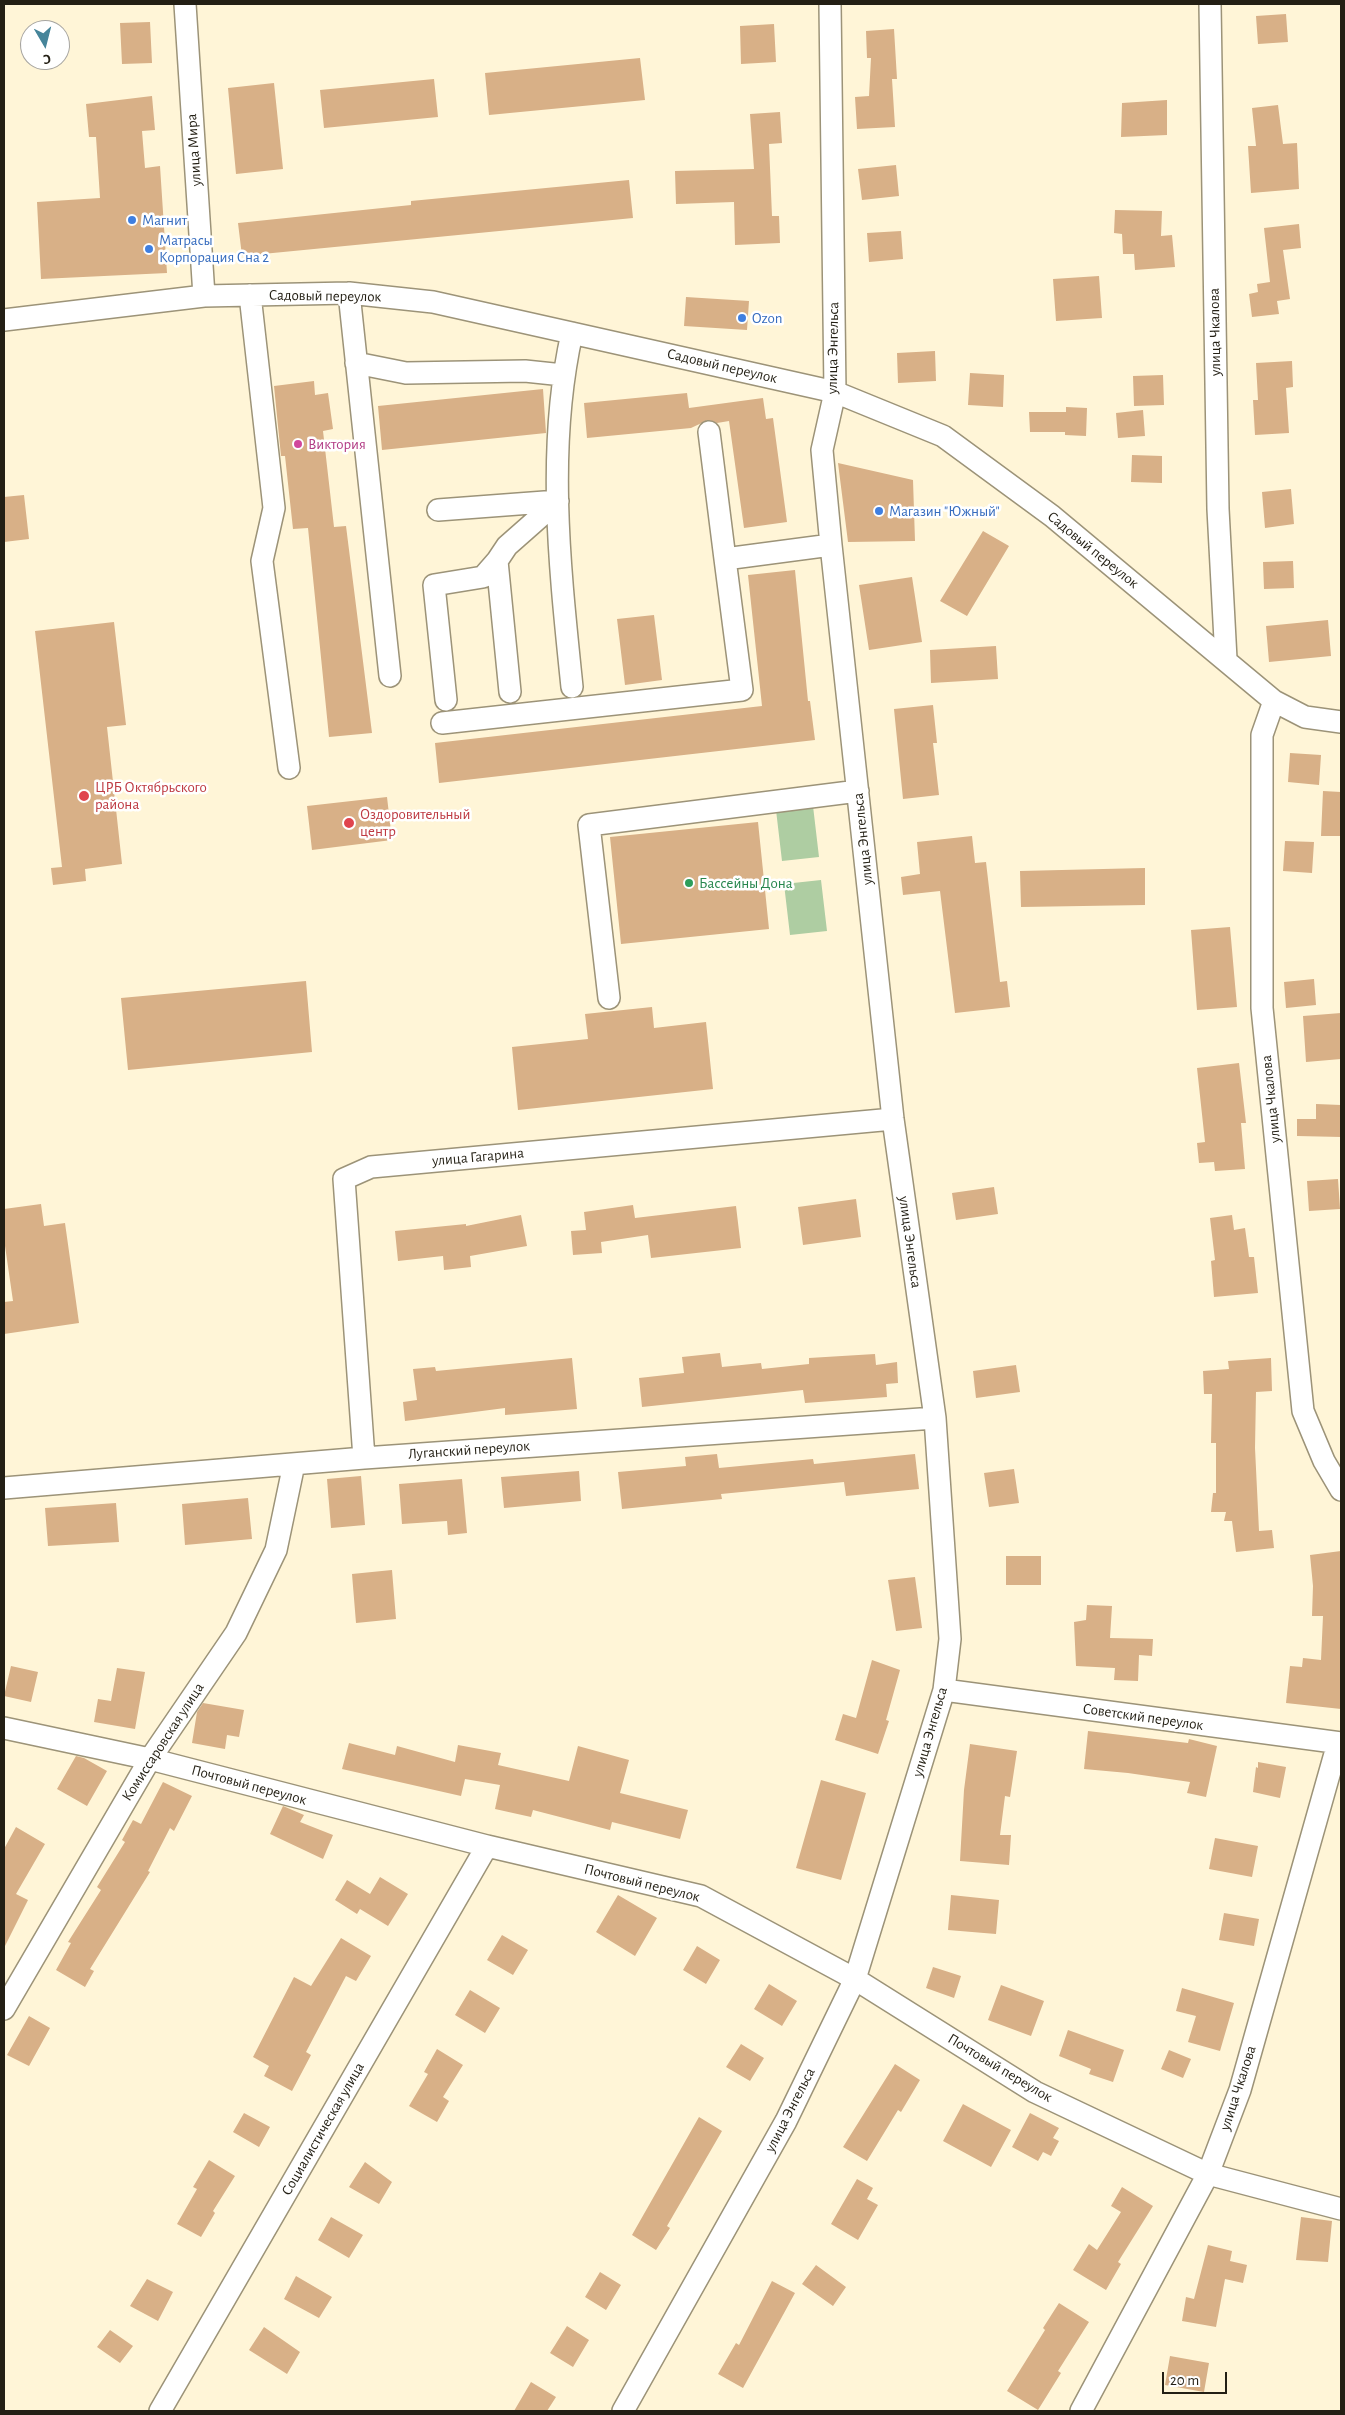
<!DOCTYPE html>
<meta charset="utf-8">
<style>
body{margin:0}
#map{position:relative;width:1345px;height:2415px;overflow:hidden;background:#fff5d7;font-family:"Alegreya Sans",sans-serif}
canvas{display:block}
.frame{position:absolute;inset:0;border:5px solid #231f14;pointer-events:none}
.north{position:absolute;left:20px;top:20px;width:50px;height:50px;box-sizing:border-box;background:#fff;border:1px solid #a7a5a1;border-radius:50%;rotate:172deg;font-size:14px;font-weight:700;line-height:20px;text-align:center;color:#231f14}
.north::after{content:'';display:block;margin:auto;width:18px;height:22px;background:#46859a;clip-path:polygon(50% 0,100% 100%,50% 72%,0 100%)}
.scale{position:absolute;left:1162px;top:2372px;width:65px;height:22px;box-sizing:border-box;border:2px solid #231f14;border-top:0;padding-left:6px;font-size:15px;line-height:18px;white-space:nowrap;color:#231f14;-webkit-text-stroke:4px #fff;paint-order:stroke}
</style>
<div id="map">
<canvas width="1345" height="2415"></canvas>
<div class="frame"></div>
<div class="north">С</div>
<div class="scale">20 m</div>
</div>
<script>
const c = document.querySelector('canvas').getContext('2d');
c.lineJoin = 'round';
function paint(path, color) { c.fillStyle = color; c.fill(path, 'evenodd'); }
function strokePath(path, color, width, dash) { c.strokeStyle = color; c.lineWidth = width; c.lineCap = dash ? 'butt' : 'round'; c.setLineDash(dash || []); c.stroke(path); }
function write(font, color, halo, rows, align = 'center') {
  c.font = font + ' "Alegreya Sans",sans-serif'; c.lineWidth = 5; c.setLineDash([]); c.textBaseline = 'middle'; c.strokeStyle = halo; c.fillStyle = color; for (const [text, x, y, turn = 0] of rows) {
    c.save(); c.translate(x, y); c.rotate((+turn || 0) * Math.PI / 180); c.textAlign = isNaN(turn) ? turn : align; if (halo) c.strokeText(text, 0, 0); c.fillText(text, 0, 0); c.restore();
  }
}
const green = new Path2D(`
 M 813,806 L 819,857 L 782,861 L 776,810 Z
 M 821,880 L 827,931 L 790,935 L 784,884 Z`);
const building = new Path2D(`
 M 1286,14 L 1288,42 L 1258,44 L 1256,16 Z
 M 150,22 L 152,63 L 122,64 L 120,23 Z
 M 774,24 L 776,62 L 741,64 L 740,26 Z
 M 894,29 L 897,79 L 892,79 L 895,127 L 857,129 L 855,97 L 869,96 L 871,58 L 867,58 L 866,31 Z
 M 640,58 L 645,100 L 489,115 L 485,73 Z
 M 434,79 L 438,117 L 324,128 L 320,90 Z
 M 274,83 L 283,169 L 236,174 L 228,88 Z
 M 152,96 L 155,130 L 142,131 L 145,168 L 160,166 L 167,273 L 41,279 L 37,202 L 100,198 L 96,137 L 89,137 L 86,104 Z
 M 1167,100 L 1167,135 L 1121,137 L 1122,103 Z
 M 1278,105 L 1283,144 L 1297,143 L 1299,189 L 1251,193 L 1248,146 L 1256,146 L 1252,108 Z
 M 780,112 L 782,143 L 769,144 L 772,216 L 779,216 L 780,243 L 735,245 L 734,202 L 676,204 L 675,171 L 754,169 L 750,114 Z
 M 896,165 L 899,196 L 862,200 L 858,169 Z
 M 629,180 L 633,218 L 242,256 L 238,223 L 411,205 L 411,201 Z
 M 1115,210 L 1162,211 L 1161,236 L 1172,235 L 1175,267 L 1135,270 L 1134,254 L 1123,254 L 1122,234 L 1114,233 Z
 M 1299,224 L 1301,248 L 1283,250 L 1290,299 L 1277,301 L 1279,314 L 1252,317 L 1249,294 L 1258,292 L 1257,284 L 1270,282 L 1264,228 Z
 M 901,231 L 903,259 L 869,262 L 867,233 Z
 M 1099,276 L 1102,318 L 1056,321 L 1053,279 Z
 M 686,297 L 749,301 L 747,330 L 684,326 Z
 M 935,351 L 936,381 L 898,383 L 897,353 Z
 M 1292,361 L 1293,387 L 1286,388 L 1289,433 L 1255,435 L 1253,400 L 1258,400 L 1256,363 Z
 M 970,373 L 1004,375 L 1003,407 L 968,405 Z
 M 1163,375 L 1164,405 L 1134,406 L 1133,376 Z
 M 314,381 L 315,395 L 328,393 L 333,429 L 323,431 L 334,527 L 346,526 L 372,733 L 329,737 L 308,528 L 293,529 L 285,456 L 281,456 L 274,386 Z
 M 543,389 L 546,433 L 382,450 L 378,406 Z
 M 687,393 L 689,408 L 763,398 L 766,419 L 773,418 L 787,522 L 744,528 L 729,421 L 717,423 L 708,420 L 691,428 L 587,438 L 584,403 Z
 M 1066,407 L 1087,408 L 1086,436 L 1065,435 L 1065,432 L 1030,432 L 1029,412 L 1066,412 Z
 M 1143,410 L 1145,436 L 1118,438 L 1116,413 Z
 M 1132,455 L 1162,456 L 1162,483 L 1131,482 Z
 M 838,463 L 913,480 L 915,541 L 848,542 Z
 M 1291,489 L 1294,524 L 1265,528 L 1262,492 Z
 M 24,495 L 29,539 L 4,542 L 4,497 Z
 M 983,531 L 1009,546 L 967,616 L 940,601 Z
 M 1293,561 L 1294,588 L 1264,589 L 1263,562 Z
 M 795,570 L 808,701 L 810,701 L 815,740 L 439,783 L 435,743 L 762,706 L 748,575 Z
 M 912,577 L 922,642 L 869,650 L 859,585 Z
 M 654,615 L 662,680 L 625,685 L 617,619 Z
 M 1328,620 L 1331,656 L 1269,662 L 1266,626 Z
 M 114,622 L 126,725 L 107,727 L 122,864 L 85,869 L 86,881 L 53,885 L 51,868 L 62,867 L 35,631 Z
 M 996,646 L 998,679 L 931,683 L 930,650 Z
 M 933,705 L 937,743 L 933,743 L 939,795 L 903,799 L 894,709 Z
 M 1290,753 L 1321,755 L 1319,785 L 1288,782 Z
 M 1323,791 L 1341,792 L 1341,836 L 1321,836 Z
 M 387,797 L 392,840 L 312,850 L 307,806 Z
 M 758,822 L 769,929 L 621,944 L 610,837 Z
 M 972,836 L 975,863 L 986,862 L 1000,982 L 1007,981 L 1010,1007 L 955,1013 L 940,891 L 903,895 L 901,877 L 920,874 L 917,842 Z
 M 1285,841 L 1314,842 L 1312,873 L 1283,871 Z
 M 1145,868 L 1145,905 L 1021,907 L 1020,871 Z
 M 1230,927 L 1237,1007 L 1197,1010 L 1191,930 Z
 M 1314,979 L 1316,1005 L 1286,1008 L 1284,982 Z
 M 306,981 L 312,1052 L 128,1070 L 121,998 Z
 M 652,1007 L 654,1028 L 706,1022 L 713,1089 L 518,1110 L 512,1047 L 588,1039 L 585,1014 Z
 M 1341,1013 L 1341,1059 L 1306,1062 L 1303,1016 Z
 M 1239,1063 L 1246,1123 L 1241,1123 L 1245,1169 L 1215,1171 L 1214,1162 L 1199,1163 L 1197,1143 L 1205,1142 L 1197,1068 Z
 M 1316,1104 L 1341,1105 L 1341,1137 L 1297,1136 L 1297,1119 L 1316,1119 Z
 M 1338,1179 L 1340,1209 L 1309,1211 L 1307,1181 Z
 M 994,1187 L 998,1214 L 956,1220 L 952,1193 Z
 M 856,1199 L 861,1237 L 803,1245 L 798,1207 Z
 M 41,1204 L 44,1226 L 65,1223 L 79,1323 L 4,1334 L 4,1302 L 13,1301 L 4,1239 L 4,1209 Z
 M 633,1205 L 635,1218 L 736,1206 L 741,1248 L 651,1258 L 648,1235 L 601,1242 L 602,1253 L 573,1255 L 571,1231 L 586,1230 L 584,1212 Z
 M 521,1215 L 527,1246 L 470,1256 L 471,1267 L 444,1270 L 443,1256 L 398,1261 L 395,1231 L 466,1224 L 466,1226 Z
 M 1232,1215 L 1234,1230 L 1245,1228 L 1249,1257 L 1254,1257 L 1258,1293 L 1214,1297 L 1211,1261 L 1215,1260 L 1210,1218 Z
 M 720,1353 L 722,1367 L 761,1363 L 762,1369 L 809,1364 L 809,1358 L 875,1354 L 876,1365 L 897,1362 L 898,1383 L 886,1384 L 887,1397 L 805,1403 L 803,1390 L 642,1407 L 639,1378 L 684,1373 L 682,1357 Z
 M 572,1358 L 577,1409 L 505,1415 L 505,1408 L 405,1421 L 403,1402 L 417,1400 L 413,1369 L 435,1367 L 436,1371 Z
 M 1271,1358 L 1272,1391 L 1256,1392 L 1255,1448 L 1259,1531 L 1272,1530 L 1274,1548 L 1236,1552 L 1232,1521 L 1224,1521 L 1226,1512 L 1211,1512 L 1213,1493 L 1216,1493 L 1216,1443 L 1211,1443 L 1212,1394 L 1204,1394 L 1203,1371 L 1229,1369 L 1228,1361 Z
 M 1016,1365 L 1020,1392 L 976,1398 L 973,1371 Z
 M 717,1454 L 719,1468 L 813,1459 L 814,1464 L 915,1454 L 919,1489 L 846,1496 L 844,1482 L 721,1494 L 722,1499 L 622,1509 L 618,1472 L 686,1466 L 685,1457 Z
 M 1014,1469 L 1019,1503 L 989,1507 L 984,1473 Z
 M 579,1471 L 581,1501 L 504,1508 L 501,1477 Z
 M 361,1476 L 365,1525 L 331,1528 L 327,1479 Z
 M 462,1479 L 467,1533 L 448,1535 L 447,1521 L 402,1524 L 399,1484 Z
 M 248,1498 L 252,1539 L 185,1545 L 182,1504 Z
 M 116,1503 L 119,1542 L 48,1546 L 45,1508 Z
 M 1341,1551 L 1341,1709 L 1286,1703 L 1290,1666 L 1302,1667 L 1303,1658 L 1321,1660 L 1323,1616 L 1312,1616 L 1313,1586 L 1310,1555 Z
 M 1006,1556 L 1041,1556 L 1041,1585 L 1006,1585 Z
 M 392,1570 L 396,1619 L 356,1623 L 352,1574 Z
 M 915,1577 L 922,1628 L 896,1631 L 888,1580 Z
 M 1087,1605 L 1112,1606 L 1110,1638 L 1153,1639 L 1152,1656 L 1139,1655 L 1138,1681 L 1114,1680 L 1115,1668 L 1076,1666 L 1074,1622 L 1086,1620 Z
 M 872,1660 L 900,1670 L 886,1720 L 889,1721 L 878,1754 L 835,1740 L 843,1714 L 856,1718 Z
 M 11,1666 L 38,1672 L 31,1702 L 4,1696 Z
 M 117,1668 L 145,1672 L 135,1729 L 94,1722 L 98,1699 L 111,1701 Z
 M 203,1703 L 244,1710 L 239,1737 L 227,1735 L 225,1749 L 192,1743 L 197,1712 Z
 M 1088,1731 L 1188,1743 L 1189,1739 L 1217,1746 L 1206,1797 L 1187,1793 L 1190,1782 L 1128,1773 L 1084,1769 Z
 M 349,1743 L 395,1755 L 397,1746 L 455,1762 L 458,1745 L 501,1753 L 498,1765 L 569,1781 L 578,1746 L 629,1760 L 620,1793 L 688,1810 L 680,1839 L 612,1822 L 610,1830 L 533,1810 L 531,1817 L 495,1809 L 500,1785 L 465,1779 L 461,1796 L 342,1769 Z
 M 970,1744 L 1017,1751 L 1010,1797 L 1005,1796 L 1000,1835 L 1011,1835 L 1009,1865 L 960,1861 L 964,1790 Z
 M 76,1756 L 84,1758 L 107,1771 L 87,1806 L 57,1789 Z
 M 1258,1762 L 1286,1767 L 1280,1798 L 1253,1792 L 1256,1767 L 1258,1768 Z
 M 821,1780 L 866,1793 L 841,1880 L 796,1868 Z
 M 163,1782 L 192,1796 L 174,1831 L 170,1828 L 148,1871 L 150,1872 L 90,1969 L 94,1971 L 85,1987 L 56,1970 L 71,1943 L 68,1942 L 101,1890 L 97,1887 L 125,1842 L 122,1840 L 133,1820 L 141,1824 Z
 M 283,1806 L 304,1815 L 300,1822 L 333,1835 L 323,1859 L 270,1834 Z
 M 16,1827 L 45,1844 L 16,1894 L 28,1900 L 4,1948 L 4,1849 Z
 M 1215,1838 L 1258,1846 L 1252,1877 L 1209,1869 Z
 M 380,1877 L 408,1894 L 388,1926 L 360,1909 L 357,1914 L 335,1900 L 347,1880 L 370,1894 Z
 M 618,1895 L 657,1918 L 635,1956 L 596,1932 Z
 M 951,1895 L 999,1900 L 996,1934 L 948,1930 Z
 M 1224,1913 L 1259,1919 L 1254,1946 L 1219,1940 Z
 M 502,1935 L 528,1950 L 513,1975 L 487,1960 Z
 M 341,1938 L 371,1956 L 356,1981 L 346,1976 L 306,2052 L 311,2055 L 292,2091 L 264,2076 L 269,2066 L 253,2057 L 294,1977 L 311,1986 Z
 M 697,1946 L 720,1960 L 706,1984 L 683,1970 Z
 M 933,1967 L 961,1976 L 954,1998 L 926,1988 Z
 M 769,1984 L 797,2001 L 782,2026 L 754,2009 Z
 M 1001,1985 L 1044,2001 L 1031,2036 L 988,2020 Z
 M 1182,1988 L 1234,2003 L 1220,2051 L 1188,2042 L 1196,2016 L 1176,2011 Z
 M 470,1990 L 500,2008 L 485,2033 L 455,2015 Z
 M 29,2016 L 50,2028 L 29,2066 L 7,2055 Z
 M 1068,2030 L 1124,2050 L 1113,2082 L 1089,2074 L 1091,2069 L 1059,2056 Z
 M 741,2044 L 764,2058 L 750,2081 L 726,2067 Z
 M 437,2049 L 463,2065 L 443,2097 L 449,2101 L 437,2122 L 409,2106 L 428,2074 L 424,2072 Z
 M 1169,2050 L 1191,2059 L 1183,2078 L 1161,2069 Z
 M 895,2064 L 920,2080 L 901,2112 L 898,2110 L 867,2161 L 843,2147 Z
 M 963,2104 L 1011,2130 L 991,2167 L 943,2141 Z
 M 244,2113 L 270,2127 L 259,2147 L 233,2132 Z
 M 1030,2113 L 1059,2128 L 1053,2138 L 1059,2141 L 1051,2156 L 1043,2152 L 1038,2161 L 1012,2147 Z
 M 699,2117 L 722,2131 L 667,2226 L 670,2228 L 656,2250 L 632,2235 Z
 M 209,2160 L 235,2176 L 213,2211 L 215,2213 L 201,2237 L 177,2224 L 197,2189 L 193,2187 Z
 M 365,2162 L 392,2182 L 379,2204 L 349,2187 Z
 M 857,2179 L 873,2188 L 867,2199 L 878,2205 L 858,2240 L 831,2224 Z
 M 1122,2187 L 1153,2206 L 1118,2262 L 1121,2264 L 1106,2290 L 1073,2270 L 1089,2244 L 1097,2250 L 1121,2212 L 1111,2206 Z
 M 331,2217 L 363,2235 L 349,2258 L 318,2240 Z
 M 1301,2217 L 1332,2221 L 1328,2262 L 1296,2260 Z
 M 1208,2245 L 1232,2251 L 1230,2261 L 1247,2265 L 1243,2283 L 1225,2279 L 1216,2327 L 1182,2321 L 1186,2297 L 1194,2299 Z
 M 816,2265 L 846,2287 L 833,2306 L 802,2284 Z
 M 600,2272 L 621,2285 L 606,2310 L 585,2297 Z
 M 296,2276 L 332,2297 L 319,2318 L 284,2299 Z
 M 147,2279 L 173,2292 L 158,2321 L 130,2306 Z
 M 772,2281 L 795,2293 L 743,2388 L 718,2374 L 736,2343 L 739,2345 Z
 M 1059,2303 L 1089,2322 L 1058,2371 L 1061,2373 L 1038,2410 L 1007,2391 L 1045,2330 L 1043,2328 Z
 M 567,2326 L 589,2340 L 573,2367 L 550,2353 Z
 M 264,2327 L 300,2352 L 287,2374 L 249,2350 Z
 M 110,2330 L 133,2346 L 120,2363 L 97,2347 Z
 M 1170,2356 L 1209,2363 L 1204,2392 L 1165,2385 Z
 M 531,2382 L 556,2397 L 547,2411 L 514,2411 Z`);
const minor = new Path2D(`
 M 185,4 L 204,296
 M 1210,4 L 1218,509 L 1226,659
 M 349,293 L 390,676
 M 250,295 L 274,508 L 262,561 L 289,768
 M 4,320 L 204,296 L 349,293 L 433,302 L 835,392 L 943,436 L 1052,516 L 1274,701 L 1305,717 L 1341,722
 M 572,333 C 546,449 560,570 572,687
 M 356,363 L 406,373 L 525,371 L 563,375
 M 709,432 L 725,559
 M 438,510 L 558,501 L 507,546 L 497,561 L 510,692
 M 446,700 L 434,585 L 483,577 L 497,561
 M 1274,701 L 1262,735 L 1262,1008 L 1303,1411 L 1324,1461 L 1341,1490
 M 442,723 L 742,690 L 725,559 L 831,545
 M 609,998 L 589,825 L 858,791
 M 364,1458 L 344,1179 L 371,1167 L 893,1119
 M 4,1488 L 364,1458 L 935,1418
 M 944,1690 L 1341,1743
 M 4,1728 L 150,1759 L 487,1846 L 701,1896 L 855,1979 L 1035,2092 L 1208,2174 L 1341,2209
 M 4,2009 L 150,1759 L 236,1633 L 276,1550 L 294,1464
 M 160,2411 L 487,1846
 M 623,2411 L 786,2121 L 855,1979 L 944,1690 L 950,1639 L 935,1418 L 893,1119 L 831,545 L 822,450 L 835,392 L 830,4
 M 1081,2411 L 1208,2174 L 1240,2090 L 1338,1743`);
const markers = [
 [132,220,5,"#3f7fe0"],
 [149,249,5,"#3f7fe0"],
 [742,318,5,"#3f7fe0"],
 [298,444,5,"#d1479c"],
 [879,511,5,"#3f7fe0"],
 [84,796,6,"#e0444e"],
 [349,823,6,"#e0444e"],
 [689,883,5,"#2e9e5b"]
];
const streetNames = [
 ["улица Мира",194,150,-94],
 ["Садовый переулок",325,296,1],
 ["улица Чкалова",1215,332,-91],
 ["улица Энгельса",833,348,-89],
 ["Садовый переулок",722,366,13],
 ["Садовый переулок",1093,550,39],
 ["улица Энгельса",863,839,-96],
 ["улица Чкалова",1271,1099,-96],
 ["улица Гагарина",478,1157,-5],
 ["улица Энгельса",910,1242,82],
 ["Луганский переулок",469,1450,-4],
 ["Советский переулок",1143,1717,8],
 ["улица Энгельса",930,1732,-74],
 ["Комиссаровская улица",163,1742,-57],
 ["Почтовый переулок",249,1785,15],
 ["Почтовый переулок",642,1883,14],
 ["Почтовый переулок",1000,2068,31],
 ["улица Чкалова",1238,2088,-72],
 ["улица Энгельса",790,2110,-63],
 ["Социалистическая улица",323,2129,-60]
];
const shopNames = [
 ["Магнит",142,220],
 ["Матрасы",159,240],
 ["Корпорация Сна 2",159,257],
 ["Ozon",752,318],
 ["Магазин \"Южный\"",889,511]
];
const hotelNames = [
 ["Виктория",308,444]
];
const healthNames = [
 ["ЦРБ Октябрьского",95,787],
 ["района",95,804],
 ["Оздоровительный",360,814],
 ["центр",360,831]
];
const leisureNames = [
 ["Бассейны Дона",699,883]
];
paint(green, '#aecda2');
paint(building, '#d8b087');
strokePath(minor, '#9c9378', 24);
strokePath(minor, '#fff', 21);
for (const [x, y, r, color] of markers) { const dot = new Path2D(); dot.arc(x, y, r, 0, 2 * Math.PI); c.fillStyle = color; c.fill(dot); strokePath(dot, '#fff', 2); }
write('15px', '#231f14', '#fff', streetNames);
write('15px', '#366cbe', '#fff', shopNames, 'left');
write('15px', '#b23c85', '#fff', hotelNames, 'left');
write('15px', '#be3a42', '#fff', healthNames, 'left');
write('15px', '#27864d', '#fff', leisureNames, 'left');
</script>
